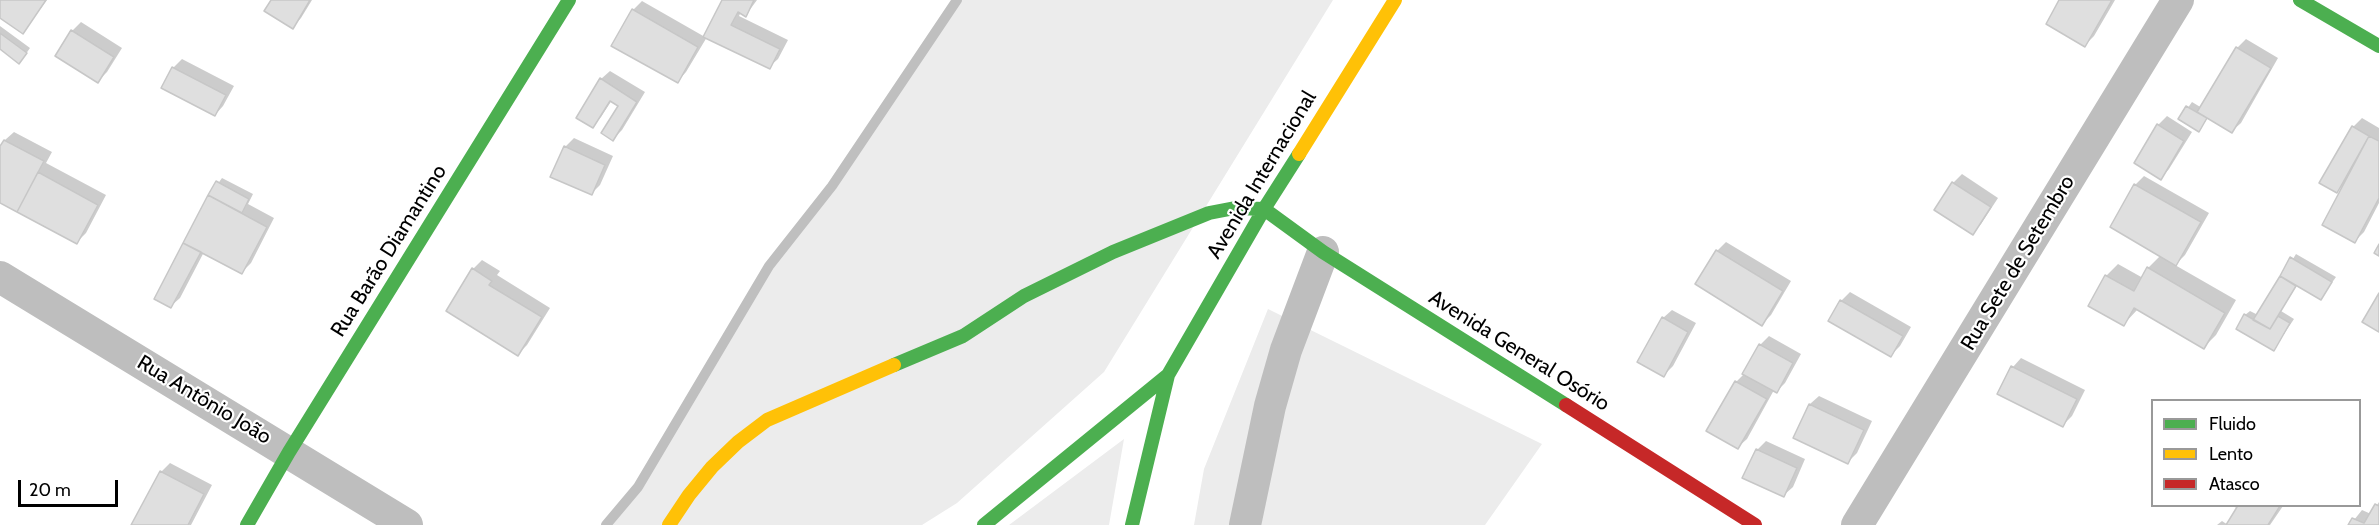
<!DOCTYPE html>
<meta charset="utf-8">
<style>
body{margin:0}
#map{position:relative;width:2379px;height:525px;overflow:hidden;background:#fff;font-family:Cabin,sans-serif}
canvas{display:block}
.legend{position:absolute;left:2151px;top:399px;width:210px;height:108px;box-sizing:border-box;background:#fff;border:2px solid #999;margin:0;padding:8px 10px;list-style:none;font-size:18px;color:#000}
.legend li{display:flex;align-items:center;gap:12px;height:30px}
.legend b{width:30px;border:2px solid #999}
.scale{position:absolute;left:18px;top:480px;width:100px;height:27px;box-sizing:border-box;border:3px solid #000;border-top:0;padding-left:8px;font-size:18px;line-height:21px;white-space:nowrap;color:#000;-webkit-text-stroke:4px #fff;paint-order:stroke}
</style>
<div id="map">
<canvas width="2379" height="525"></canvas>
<ul class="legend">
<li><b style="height:8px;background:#4caf50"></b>Fluido</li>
<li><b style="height:8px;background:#ffc107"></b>Lento</li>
<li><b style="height:8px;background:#c62828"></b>Atasco</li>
</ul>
<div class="scale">20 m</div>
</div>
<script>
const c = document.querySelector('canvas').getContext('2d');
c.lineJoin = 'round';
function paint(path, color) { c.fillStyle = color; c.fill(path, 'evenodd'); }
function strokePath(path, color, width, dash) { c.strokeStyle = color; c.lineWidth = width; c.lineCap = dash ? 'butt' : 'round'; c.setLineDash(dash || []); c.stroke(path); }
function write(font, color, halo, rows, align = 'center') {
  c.font = font + ' Cabin,sans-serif'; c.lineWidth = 4.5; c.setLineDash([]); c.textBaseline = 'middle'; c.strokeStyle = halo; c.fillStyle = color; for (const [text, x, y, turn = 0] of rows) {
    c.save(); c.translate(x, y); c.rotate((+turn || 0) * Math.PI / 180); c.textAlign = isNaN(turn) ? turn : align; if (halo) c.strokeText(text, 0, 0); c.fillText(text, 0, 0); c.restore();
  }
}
const green = new Path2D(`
 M 957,0 L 1333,0 L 1104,372 L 957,503 L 922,525 L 606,525 L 638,487 L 769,266 L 832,186 Z
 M 1268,309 L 1542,444 L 1485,525 L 1194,525 L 1204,469 Z
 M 1124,439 L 1109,525 L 1009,525 Z`);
const shadow = new Path2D(`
 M 0,0 L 47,0 L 23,32 L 0,16 Z
 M 273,0 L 312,0 L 301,18 L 293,27 Z
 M 723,0 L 757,0 L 746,15 L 741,12 L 739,16 L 788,40 L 778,59 L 769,67 L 707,37 L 686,72 L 678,81 L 633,10 L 642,1 L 705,37 Z
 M 2061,0 L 2115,0 L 2094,36 L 2085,45 Z
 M 81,22 L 122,48 L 107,72 L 98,81 L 72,31 Z
 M 0,26 L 30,48 L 23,58 L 0,47 Z
 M 2246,39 L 2278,58 L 2241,123 L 2232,131 L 2208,117 L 2199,130 L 2180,119 L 2192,102 L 2202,108 L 2237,48 Z
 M 182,59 L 234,86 L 223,106 L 215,115 L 163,87 L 174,67 Z
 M 610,71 L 645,92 L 622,130 L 613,139 L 620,106 L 612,100 L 601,117 L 592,126 L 601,79 Z
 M 2167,116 L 2192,132 L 2169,169 L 2161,178 L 2158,125 Z
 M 2362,118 L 2379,128 L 2379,203 L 2364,232 L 2355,241 L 2344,184 L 2337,191 L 2353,127 Z
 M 14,132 L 52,152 L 46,163 L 106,195 L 86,233 L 77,242 L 0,201 L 0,150 L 5,140 Z
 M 574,138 L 613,156 L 600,185 L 591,194 L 565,147 Z
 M 1962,174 L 1998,198 L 1981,224 L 1973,233 L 1936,209 L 1953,183 Z
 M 2144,176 L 2209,213 L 2185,255 L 2175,265 L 2236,300 L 2216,335 L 2204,347 L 2138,309 L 2124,324 L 2106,276 L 2118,264 L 2143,278 L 2148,268 L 2161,255 L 2135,185 Z
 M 222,178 L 253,194 L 248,204 L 274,218 L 251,263 L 242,272 L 204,252 L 180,298 L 171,306 L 209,196 Z
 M 1726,242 L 1791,281 L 1771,315 L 1762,324 L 1697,284 L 1718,250 Z
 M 2296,254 L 2336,277 L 2321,298 L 2297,285 L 2281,311 L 2294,319 L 2274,349 L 2245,315 L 2250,311 L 2258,315 Z
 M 482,260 L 500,271 L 497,275 L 550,308 L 527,345 L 518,354 L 473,269 Z
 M 1850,292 L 1911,327 L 1900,346 L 1891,355 L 1841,301 Z
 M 1672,310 L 1696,323 L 1673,366 L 1664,375 L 1663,318 Z
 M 1769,336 L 1801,354 L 1785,383 L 1776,392 L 1774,390 L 1747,439 L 1738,447 L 1736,382 L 1745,373 L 1760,345 Z
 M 2021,358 L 2085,390 L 2072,416 L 2063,425 L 2013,367 Z
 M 1819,396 L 1872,421 L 1857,453 L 1848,462 L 1795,437 L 1810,404 Z
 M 1766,441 L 1805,459 L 1793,487 L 1784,495 L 1757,450 Z
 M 170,463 L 212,485 L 191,525 L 132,525 L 161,472 Z
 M 2379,502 L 2379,525 L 2350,525 L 2362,510 L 2371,514 Z
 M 2237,506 L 2283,506 L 2270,525 L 2217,525 L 2222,521 L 2228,525 L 2240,507 Z`);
const stream = new Path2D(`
 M 606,525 L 638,487 L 769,266 L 832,186 L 957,0`);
const building = new Path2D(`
 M 0,0 L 46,0 L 23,34 L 0,18 Z
 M 271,0 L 310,0 L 293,29 L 264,11 Z
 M 722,0 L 754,0 L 746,17 L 738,12 L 731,25 L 780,49 L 770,69 L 703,37 Z
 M 2059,0 L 2112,0 L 2085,47 L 2046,24 Z
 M 632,9 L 698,47 L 678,83 L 611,46 Z
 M 71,30 L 114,57 L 98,83 L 55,56 Z
 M 0,33 L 27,53 L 19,64 L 0,49 Z
 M 2236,47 L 2271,68 L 2232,133 L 2197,112 Z
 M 172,67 L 226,95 L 215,116 L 161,88 Z
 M 600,78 L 637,102 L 613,141 L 601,133 L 618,106 L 610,101 L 593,128 L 576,118 Z
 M 2186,106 L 2207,118 L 2199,132 L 2178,119 Z
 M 2157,124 L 2184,141 L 2161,180 L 2134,163 Z
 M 2352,126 L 2369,136 L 2337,193 L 2319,183 Z
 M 2369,136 L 2379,141 L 2379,198 L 2355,243 L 2322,225 Z
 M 4,140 L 44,161 L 17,212 L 0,203 L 0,146 Z
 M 564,146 L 605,165 L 592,195 L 550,177 Z
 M 38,172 L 98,205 L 77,244 L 17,212 Z
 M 216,181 L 249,199 L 242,213 L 208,195 Z
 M 1952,182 L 1991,207 L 1973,235 L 1934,210 Z
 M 2134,184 L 2201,222 L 2176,266 L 2110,227 Z
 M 208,195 L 267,227 L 242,274 L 183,243 Z
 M 183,243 L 201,252 L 171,308 L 154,299 Z
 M 2379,244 L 2379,256 L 2374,253 Z
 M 1716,250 L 1783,291 L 1762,326 L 1695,284 Z
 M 2290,257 L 2332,282 L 2321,300 L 2280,276 Z
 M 2147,267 L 2225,313 L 2204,349 L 2134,308 L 2124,326 L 2088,306 L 2105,275 L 2134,291 Z
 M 472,268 L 492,281 L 489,285 L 542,317 L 518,356 L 446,311 Z
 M 2280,276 L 2296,286 L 2270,329 L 2253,320 Z
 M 2379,293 L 2379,332 L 2362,322 Z
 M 1840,300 L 1903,336 L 1891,357 L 1828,321 Z
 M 2244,314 L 2270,329 L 2278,316 L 2290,323 L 2274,351 L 2236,329 Z
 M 1662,317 L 1688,332 L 1664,377 L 1637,362 Z
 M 1759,344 L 1793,363 L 1777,393 L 1742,374 Z
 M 2011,366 L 2077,399 L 2063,427 L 1997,394 Z
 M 1735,381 L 1767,399 L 1738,449 L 1706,431 Z
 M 1809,404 L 1864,430 L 1848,464 L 1793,438 Z
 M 1756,449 L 1797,468 L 1784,497 L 1742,478 Z
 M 160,471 L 204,494 L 188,525 L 131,525 Z
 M 2375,504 L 2379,506 L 2379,525 L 2348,525 L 2352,518 L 2364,523 Z
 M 2234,506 L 2280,506 L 2268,525 L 2226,525 L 2237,507 Z`);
const street = new Path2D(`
 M 0,277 L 407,525
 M 1245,525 L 1270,406 L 1286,350 L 1323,252
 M 1857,525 L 2178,0`);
const fast = new Path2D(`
 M 2300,0 L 2379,46
 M 894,365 L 963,336 L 1024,296 L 1113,252 L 1209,213 L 1235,208 L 1264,209 L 1323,252 L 1566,405
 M 247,525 L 289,452 L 569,0
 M 984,525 L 1168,375
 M 1132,525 L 1168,375 L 1264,209 L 1299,154`);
const slow = new Path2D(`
 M 1299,154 L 1395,0
 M 669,525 L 689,495 L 712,467 L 738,442 L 767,420 L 894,365`);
const jam = new Path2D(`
 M 1566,405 L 1755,525`);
const streetNames = [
 ["Avenida Internacional",1262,175,-59],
 ["Rua Barão Diamantino",389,251,-58],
 ["Rua Sete de Setembro",2018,263,-59],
 ["Avenida General Osório",1519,351,32],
 ["Rua Antônio João",204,400,31]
];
paint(green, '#ececec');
paint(shadow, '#0003');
strokePath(stream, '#bfbfbf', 10);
paint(building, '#dfdfdf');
strokePath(building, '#c7c7c7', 1.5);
strokePath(street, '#bebebe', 32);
strokePath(fast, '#4caf50', 14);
strokePath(slow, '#ffc107', 14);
strokePath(jam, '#c62828', 14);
write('21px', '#000', '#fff', streetNames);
</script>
